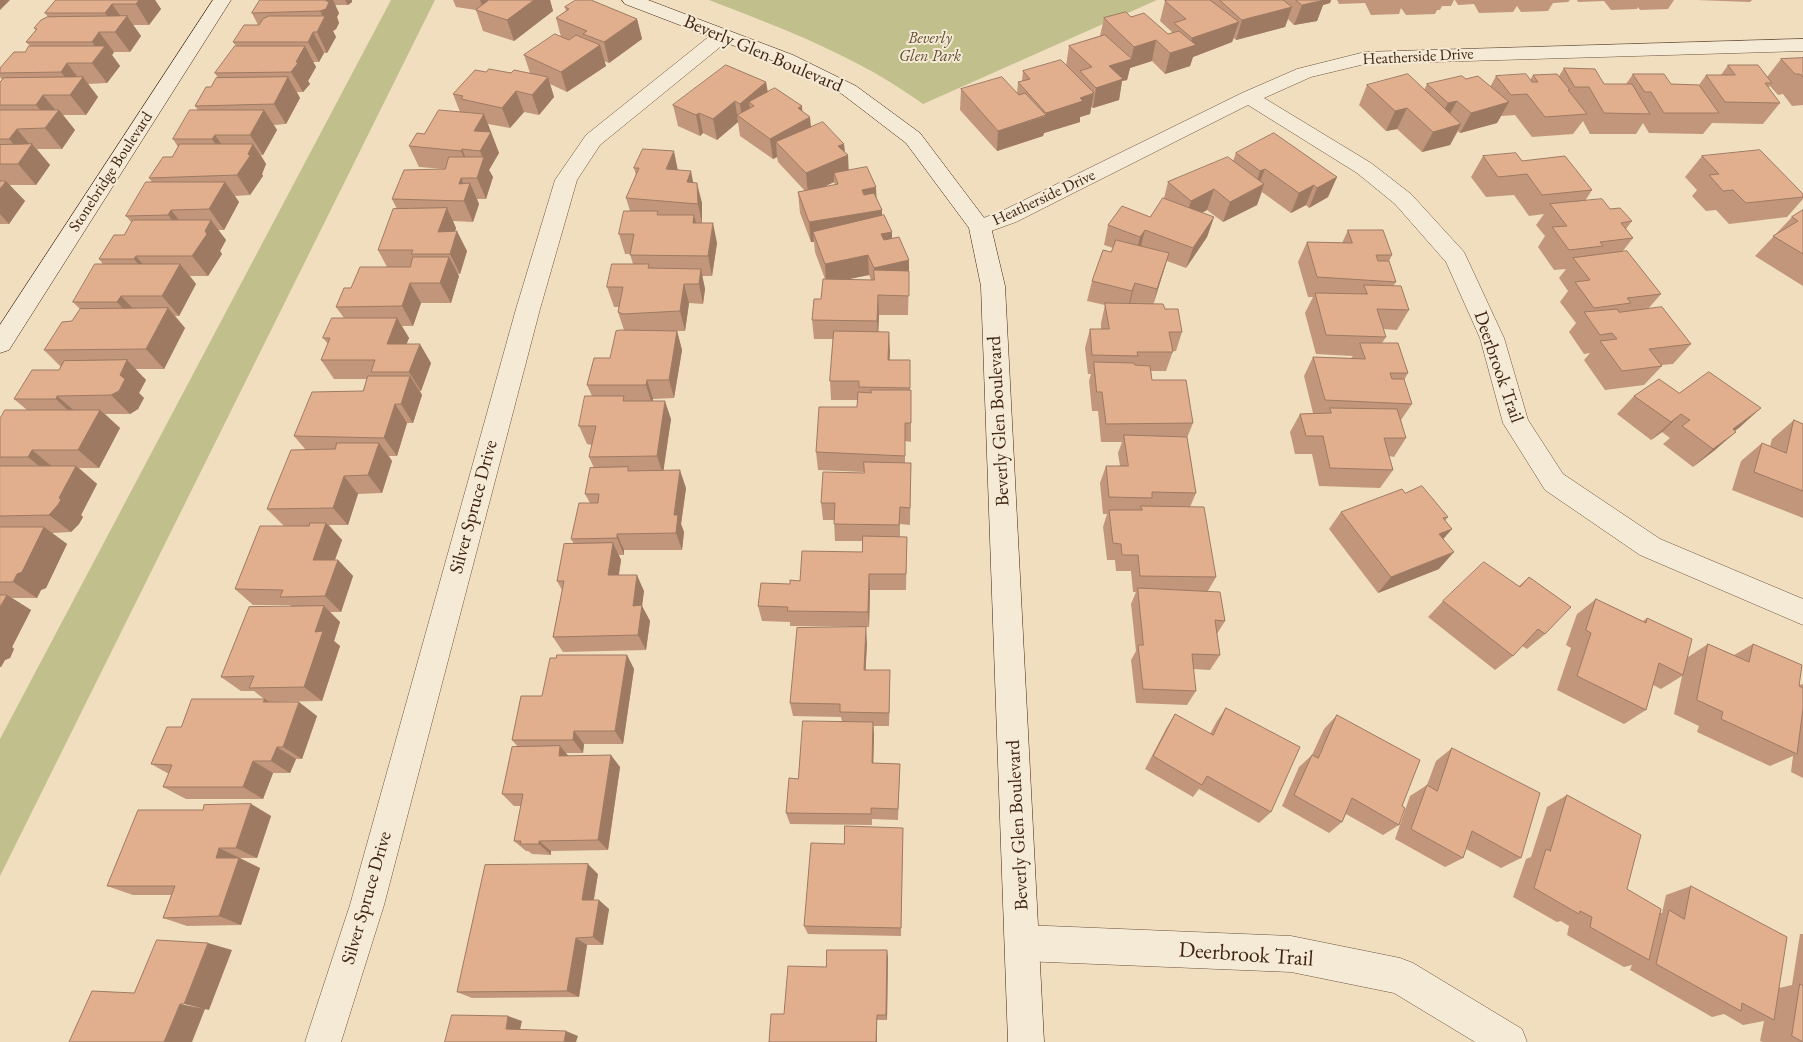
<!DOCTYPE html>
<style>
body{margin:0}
canvas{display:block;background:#f0debf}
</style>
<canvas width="1803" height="1042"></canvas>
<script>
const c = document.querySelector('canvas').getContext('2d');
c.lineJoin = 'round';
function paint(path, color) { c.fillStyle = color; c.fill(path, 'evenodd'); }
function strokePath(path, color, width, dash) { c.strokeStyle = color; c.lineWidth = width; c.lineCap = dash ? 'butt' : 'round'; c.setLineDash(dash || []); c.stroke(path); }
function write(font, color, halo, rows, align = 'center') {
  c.font = font + ' "EB Garamond",serif'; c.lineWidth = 4; c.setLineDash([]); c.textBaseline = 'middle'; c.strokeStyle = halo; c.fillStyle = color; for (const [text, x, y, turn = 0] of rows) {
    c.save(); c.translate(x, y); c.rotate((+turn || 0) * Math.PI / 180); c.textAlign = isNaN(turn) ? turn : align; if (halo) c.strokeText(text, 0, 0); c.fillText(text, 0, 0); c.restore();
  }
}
const green = new Path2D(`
 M 391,0 L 435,0 L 0,876 L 0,739 Z
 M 709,0 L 1157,0 L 923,104 C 857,56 784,29 709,0 Z`);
const street = new Path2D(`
 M 723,29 L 730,31 L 732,35 L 730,39 L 600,145 L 577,180 L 540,309 L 384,905 L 341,1042 L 305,1042 L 350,905 L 516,309 L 555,180 L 586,135 L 716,31 Z
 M 1803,39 L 1803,51 L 1365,64 L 1311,77 L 1264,98 L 1371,163 L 1411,194 L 1464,252 L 1504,338 L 1528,420 L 1563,474 L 1660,539 L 1803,599 L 1803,625 L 1640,555 L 1545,490 L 1503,423 L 1480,338 L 1446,262 L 1395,204 L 1357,173 L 1248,105 L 1016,222 L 980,235 L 972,232 L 969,227 L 972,222 L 1000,212 L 1242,93 L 1297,69 L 1365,52 Z
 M 1023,925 L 1291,936 L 1400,958 L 1413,963 L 1522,1029 L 1527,1042 L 1475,1042 L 1394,993 L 1291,972 L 1023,961 L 1011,955 L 1005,943 L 1011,931 Z`);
const secondary = new Path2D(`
 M 213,0 L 231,0 L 9,350 L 0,353 L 0,325 Z
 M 622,0 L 648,0 L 793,55 L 856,86 L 920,133 L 991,227 L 1005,286 L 1044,1042 L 1008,1042 L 981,286 L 969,228 L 906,143 L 842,94 L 779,63 L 625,4 Z`);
const wall = new Path2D(`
 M 56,0 L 155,0 L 161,9 L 149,25 L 133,25 L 141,36 L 130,52 L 114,52 L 112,55 L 120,66 L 107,83 L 88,84 L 98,97 L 86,115 L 63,115 L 75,130 L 62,149 L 37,149 L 50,165 L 36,185 L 9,185 L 25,201 L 9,224 L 0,224 L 0,82 L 2,80 L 0,77 L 0,68 L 25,52 L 30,46 L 26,42 L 36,30 L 34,28 L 48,17 L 45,13 Z
 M 260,0 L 352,0 L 352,2 L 348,5 L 335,5 L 339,13 L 337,17 L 339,23 L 336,29 L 333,31 L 336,37 L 327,53 L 324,53 L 319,62 L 313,62 L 316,67 L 308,81 L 310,84 L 303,92 L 297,92 L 300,98 L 286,124 L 274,125 L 277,130 L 263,155 L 261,155 L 266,164 L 262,174 L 263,176 L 250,195 L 235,196 L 239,202 L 224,230 L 218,230 L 226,240 L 220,251 L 222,254 L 208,276 L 190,276 L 196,284 L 179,316 L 175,316 L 185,328 L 164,369 L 135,369 L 146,380 L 139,393 L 144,398 L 138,409 L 130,414 L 105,414 L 120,428 L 99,468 L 79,468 L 97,484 L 81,515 L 83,517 L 79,524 L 71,532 L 52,533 L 67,544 L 46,588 L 41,590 L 37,598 L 12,598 L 31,610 L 12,647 L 14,649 L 10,658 L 5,660 L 1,667 L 0,667 L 0,419 L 27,410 L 14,399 L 59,370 L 61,367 L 44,350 L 72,321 L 80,309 L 73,302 L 103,264 L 99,259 L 124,235 L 132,223 L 126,216 L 152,182 L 149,178 L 172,157 L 178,147 L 173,139 L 198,110 L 195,106 L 218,78 L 215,73 L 236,46 L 233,42 L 258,25 L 252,13 Z
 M 453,0 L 550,0 L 553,11 L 514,41 L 483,31 L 476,10 L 456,7 Z
 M 1168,0 L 1331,0 L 1330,3 L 1323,5 L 1317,21 L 1294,25 L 1288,19 L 1285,27 L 1236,40 L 1234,38 L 1232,42 L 1193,57 L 1190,66 L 1165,74 L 1152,61 L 1130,68 L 1127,80 L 1122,81 L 1119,100 L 1093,108 L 1091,107 L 1090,114 L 1080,117 L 1080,122 L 1044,133 L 1043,136 L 997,151 L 960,110 L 961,89 L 1017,93 L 1018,82 L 1022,81 L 1023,71 L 1066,66 L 1069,46 L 1100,36 L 1104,18 L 1131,17 L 1168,34 L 1172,33 L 1172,32 L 1160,21 L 1165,1 Z
 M 1337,0 L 1454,0 L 1451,6 L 1442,6 L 1440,10 L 1437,10 L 1435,14 L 1406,15 L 1401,8 L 1399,14 L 1371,15 L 1365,3 L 1339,4 Z
 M 1455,0 L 1570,0 L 1568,2 L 1553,3 L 1548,11 L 1521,12 L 1517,6 L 1513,12 L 1479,13 L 1474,4 L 1458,5 Z
 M 1577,0 L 1674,0 L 1668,9 L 1640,10 L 1638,7 L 1637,9 L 1611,10 L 1604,1 L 1578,2 Z
 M 1697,0 L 1752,0 L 1750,2 Z
 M 565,7 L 637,19 L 642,39 L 609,63 L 604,61 L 606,66 L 567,92 L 550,84 L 554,97 L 539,115 L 524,112 L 510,128 L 488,124 L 499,153 L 489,170 L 493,177 L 486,199 L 477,199 L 479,204 L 473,222 L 453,221 L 456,228 L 455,231 L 467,251 L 460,274 L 457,274 L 459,276 L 451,303 L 421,303 L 413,326 L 402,326 L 409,338 L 406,344 L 431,363 L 421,391 L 420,391 L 422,395 L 413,423 L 407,423 L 397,456 L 389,456 L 392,461 L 382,493 L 358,494 L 348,525 L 329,525 L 342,540 L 335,560 L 338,560 L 353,576 L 341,612 L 330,612 L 340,622 L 334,641 L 340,646 L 322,701 L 269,702 L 317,716 L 302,759 L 296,759 L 290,773 L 273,773 L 263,799 L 186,799 L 163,787 L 169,774 L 151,764 L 181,727 L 264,699 L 254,691 L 241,691 L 221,677 L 291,606 L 290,605 L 253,605 L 235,589 L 284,526 L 267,509 L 305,449 L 294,436 L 363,391 L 367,379 L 334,379 L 321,360 L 328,344 L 323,338 L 344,318 L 336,307 L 351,288 L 387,267 L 378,250 L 397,209 L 392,199 L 445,169 L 419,167 L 409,146 L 424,134 L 460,112 L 453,94 L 486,72 L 530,73 L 524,55 L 561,37 L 556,18 L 566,11 Z
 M 1803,58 L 1803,105 L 1792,106 L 1783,94 L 1778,95 L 1770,86 L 1768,88 L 1780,103 L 1763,124 L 1712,123 L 1703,134 L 1649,133 L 1643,123 L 1636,134 L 1590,134 L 1583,121 L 1573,134 L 1532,137 L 1515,115 L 1501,116 L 1497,123 L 1460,133 L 1458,131 L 1450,145 L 1422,152 L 1397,129 L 1386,131 L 1359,105 L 1367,85 L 1424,90 L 1427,84 L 1490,87 L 1496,76 L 1530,80 L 1533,75 L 1559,76 L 1564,68 L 1604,84 L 1626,84 L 1633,74 L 1671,84 L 1699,85 L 1706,75 L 1721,75 L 1728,65 L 1767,77 L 1781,59 Z
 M 766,82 L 768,92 L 802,111 L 811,127 L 844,144 L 845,153 L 848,155 L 848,170 L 877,199 L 882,210 L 882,216 L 892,238 L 909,271 L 908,315 L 879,315 L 878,332 L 889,332 L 889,360 L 910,360 L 910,390 L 911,390 L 911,442 L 905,441 L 905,463 L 911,463 L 910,525 L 900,524 L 900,537 L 907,537 L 906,590 L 870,590 L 869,627 L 790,626 L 790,622 L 762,621 L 758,606 L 790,584 L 800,581 L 862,552 L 863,541 L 835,541 L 834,520 L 823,520 L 821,503 L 864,473 L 864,472 L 818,470 L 816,452 L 857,407 L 857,400 L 831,400 L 830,381 L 833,339 L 814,339 L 812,320 L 821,299 L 825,279 L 815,252 L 814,242 L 811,242 L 800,213 L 798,192 L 805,191 L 778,162 L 777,157 L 773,159 L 740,136 L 738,122 L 717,140 L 703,133 L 700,136 L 678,126 L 673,105 ZM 834,182 L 835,185 L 822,188 ZM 869,275 L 871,280 L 846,279 Z
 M 1236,153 L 1337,177 L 1328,197 L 1309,208 L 1306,205 L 1291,213 L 1262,192 L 1257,205 L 1223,222 L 1207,210 L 1202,213 L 1214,217 L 1207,237 L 1186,268 L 1167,261 L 1153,304 L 1165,309 L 1182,332 L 1176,351 L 1173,351 L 1166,371 L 1151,371 L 1152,380 L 1193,423 L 1187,438 L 1196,493 L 1190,507 L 1216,577 L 1208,591 L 1225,621 L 1217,634 L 1220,655 L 1210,670 L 1193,669 L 1196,691 L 1187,705 L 1136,703 L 1131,660 L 1136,651 L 1131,604 L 1136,592 L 1133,592 L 1131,571 L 1116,571 L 1115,560 L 1107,560 L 1103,527 L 1107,514 L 1103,514 L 1100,483 L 1106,466 L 1120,466 L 1118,453 L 1122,442 L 1101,442 L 1098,411 L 1092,411 L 1089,381 L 1091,374 L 1088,374 L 1085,348 L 1090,329 L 1101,329 L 1101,323 L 1105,305 L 1087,301 L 1092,281 L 1111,252 L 1113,248 L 1104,245 L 1108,225 L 1150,217 L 1164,198 L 1168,182 L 1233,161 Z
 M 1483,156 L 1522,161 L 1592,190 L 1585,201 L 1610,209 L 1632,221 L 1626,229 L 1633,238 L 1622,252 L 1661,294 L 1648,309 L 1691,344 L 1673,364 L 1662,365 L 1662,366 L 1644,385 L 1605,390 L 1584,360 L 1590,353 L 1584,354 L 1569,332 L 1576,323 L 1560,302 L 1568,291 L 1559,278 L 1566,269 L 1554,270 L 1538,247 L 1545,236 L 1536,225 L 1544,214 L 1529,216 L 1514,195 L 1486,197 L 1471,177 Z
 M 1702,156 L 1803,194 L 1803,199 L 1787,217 L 1729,224 L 1716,210 L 1706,211 L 1692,196 L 1697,190 L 1685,177 Z
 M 634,168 L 678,170 L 693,182 L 702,203 L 702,223 L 717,243 L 712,276 L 702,276 L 705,289 L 703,304 L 689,303 L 685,331 L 677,331 L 682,350 L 674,398 L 653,399 L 653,401 L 671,419 L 663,470 L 686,488 L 681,524 L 684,532 L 682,550 L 624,550 L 624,555 L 619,555 L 621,560 L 619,575 L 644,591 L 642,606 L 650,621 L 646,650 L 563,652 L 553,637 L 562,590 L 557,581 L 574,544 L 571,539 L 590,503 L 585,494 L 594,468 L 589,457 L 592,445 L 587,444 L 579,426 L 592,396 L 587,385 L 610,358 L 624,330 L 618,312 L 619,307 L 614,307 L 607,287 L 633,264 L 630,254 L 625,254 L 619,234 L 630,211 L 626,198 L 636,175 Z
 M 1803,210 L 1803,286 L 1755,256 L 1792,217 Z
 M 1348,230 L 1392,255 L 1389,261 L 1396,282 L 1393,286 L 1409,310 L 1397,330 L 1383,329 L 1386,337 L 1382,343 L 1408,373 L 1404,380 L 1412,404 L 1401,420 L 1406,438 L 1394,457 L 1389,456 L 1393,470 L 1380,488 L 1319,486 L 1312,454 L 1295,454 L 1290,432 L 1300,414 L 1313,413 L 1304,376 L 1313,357 L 1351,358 L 1353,356 L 1316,354 L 1305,313 L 1313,297 L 1308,297 L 1298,262 L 1307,242 L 1342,243 Z
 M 1679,393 L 1740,427 L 1735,431 L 1715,450 L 1693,467 L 1663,444 L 1670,438 L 1662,432 L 1651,440 L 1617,414 L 1634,396 Z
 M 1794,420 L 1803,424 L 1803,518 L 1732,490 L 1741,461 L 1762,443 L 1770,446 L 1772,439 Z
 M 1405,493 L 1448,517 L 1445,521 L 1452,529 L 1443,539 L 1439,569 L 1378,593 L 1329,529 L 1341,512 Z
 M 1529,577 L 1545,634 L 1527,649 L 1522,646 L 1513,656 L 1495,670 L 1428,617 L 1443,601 L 1519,586 Z
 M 1596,599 L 1643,621 L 1647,618 L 1688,657 L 1708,644 L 1734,655 L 1753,644 L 1799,685 L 1803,684 L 1803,778 L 1791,772 L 1793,756 L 1770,766 L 1697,732 L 1699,726 L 1674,714 L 1682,676 L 1661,689 L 1653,685 L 1646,710 L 1624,724 L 1557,690 L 1571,648 L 1566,645 L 1577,614 Z
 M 867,643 L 865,670 L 890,684 L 889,726 L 873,726 L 874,735 L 873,763 L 900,764 L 898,820 L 872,819 L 872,825 L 790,824 L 786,813 L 798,779 L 842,722 L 841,717 L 793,716 L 790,703 Z
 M 627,655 L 634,669 L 623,744 L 584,744 L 583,753 L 566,753 L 568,756 L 620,767 L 608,850 L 551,851 L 551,855 L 532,854 L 528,851 L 526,851 L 514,841 L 521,806 L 514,806 L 502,794 L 518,747 L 512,740 L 542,696 Z
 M 1226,708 L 1271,812 L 1259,823 L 1199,789 L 1193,797 L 1145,769 L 1167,727 L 1175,714 L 1210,734 L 1217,721 Z
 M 1337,715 L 1402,806 L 1399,825 L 1383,835 L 1346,814 L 1342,822 L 1329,833 L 1282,806 L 1299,767 L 1312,755 L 1324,729 Z
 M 1452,748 L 1521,858 L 1501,868 L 1466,849 L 1463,858 L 1445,867 L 1395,839 L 1410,796 L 1427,785 L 1436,761 Z
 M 1567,795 L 1627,889 L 1660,913 L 1662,913 L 1666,895 L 1691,886 L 1779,988 L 1792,985 L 1800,934 L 1803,934 L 1803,1042 L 1763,1042 L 1760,1041 L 1764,1021 L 1743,1025 L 1724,1014 L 1712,1017 L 1630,970 L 1632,965 L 1624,967 L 1567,935 L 1569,926 L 1561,921 L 1557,922 L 1513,897 L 1526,859 L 1531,857 L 1547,807 Z
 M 251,804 L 271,816 L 257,858 L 241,858 L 241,859 L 260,868 L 241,925 L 187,926 L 163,918 L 171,895 L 133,895 L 107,886 L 203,810 Z
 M 903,828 L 901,936 L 808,934 L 804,926 L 844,844 Z
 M 598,874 L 594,900 L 609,909 L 603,945 L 587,945 L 579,997 L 472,998 L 457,992 Z
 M 888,957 L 887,1020 L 877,1020 L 877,1042 L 769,1042 L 826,967 Z`);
const shadedWall = new Path2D(`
 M 0,0 L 10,0 L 0,10 Z
 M 139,0 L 155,0 L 161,9 L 149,25 L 136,4 Z
 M 325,0 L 333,0 L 339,13 L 337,17 L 339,23 L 336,29 L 333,31 L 336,37 L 327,53 L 317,32 L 324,19 L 320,11 Z
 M 345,0 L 352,0 L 352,2 L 348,5 Z
 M 480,0 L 491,0 L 484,11 Z
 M 534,0 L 550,0 L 553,11 L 514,41 L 507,20 Z
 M 1308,0 L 1331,0 L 1330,3 L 1323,5 L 1317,21 L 1294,25 L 1302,5 Z
 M 112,4 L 124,21 L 127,16 L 141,36 L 130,52 L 115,32 L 117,30 L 105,13 Z
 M 1292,7 L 1285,27 L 1236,40 L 1242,20 Z
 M 637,19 L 642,39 L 609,63 L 604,42 Z
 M 1239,22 L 1232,42 L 1193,57 L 1190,66 L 1165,74 L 1170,53 L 1190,47 L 1192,38 Z
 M 99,32 L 114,52 L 112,55 L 120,66 L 107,83 L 92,63 L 100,53 L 92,42 Z
 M 313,32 L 324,53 L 319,62 L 308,42 Z
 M 1156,40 L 1152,61 L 1130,68 L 1127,80 L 1122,81 L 1119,100 L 1093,108 L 1096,88 L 1109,66 L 1131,59 L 1134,47 Z
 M 600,45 L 606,66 L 567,92 L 561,72 Z
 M 305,46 L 316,67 L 308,81 L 310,84 L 303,92 L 291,72 Z
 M 67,63 L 80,80 L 83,77 L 98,97 L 86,115 L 70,95 L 74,89 L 61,72 Z
 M 288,77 L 300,98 L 286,124 L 274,104 Z
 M 548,77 L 554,97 L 539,115 L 532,95 Z
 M 766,82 L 769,103 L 754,106 L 749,102 L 751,118 L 742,119 L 740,104 Z
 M 516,91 L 524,112 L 510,128 L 502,108 Z
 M 1094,93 L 1090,114 L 1080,117 L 1080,122 L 1044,133 L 1043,136 L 997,151 L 998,131 L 1046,116 L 1046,113 L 1080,98 Z
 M 43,95 L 57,112 L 59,110 L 75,130 L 62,149 L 45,128 L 50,122 L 36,105 Z
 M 735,101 L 738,122 L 717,140 L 713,119 Z
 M 1457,101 L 1446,121 L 1437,124 L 1448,103 Z
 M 1509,102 L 1497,123 L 1460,133 L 1471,113 Z
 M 802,106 L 803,121 L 810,117 L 812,137 L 776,142 L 777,157 L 773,159 L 770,139 L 798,108 Z
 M 1407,108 L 1397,129 L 1386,131 L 1395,111 Z
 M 264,110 L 277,130 L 263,155 L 250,135 Z
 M 699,113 L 703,133 L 700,136 L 696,115 Z
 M 484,114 L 499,153 L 489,170 L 493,177 L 486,199 L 477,178 L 483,159 L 480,151 L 474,131 Z
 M 1461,124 L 1450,145 L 1422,152 L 1433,132 Z
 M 17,129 L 31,146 L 32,144 L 50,165 L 36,185 L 18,164 L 24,156 L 9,139 Z
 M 215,135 L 229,155 L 226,160 L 212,139 Z
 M 253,144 L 266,164 L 262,174 L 263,176 L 250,195 L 237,175 Z
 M 844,144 L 845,157 L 848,155 L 849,176 L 834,173 L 834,182 L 808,194 L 806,173 L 838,146 Z
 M 462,149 L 471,170 L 470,172 L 461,151 Z
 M 674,151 L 678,171 L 666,169 Z
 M 1265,169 L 1258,187 L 1264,184 L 1257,205 L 1223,222 L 1230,202 L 1254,190 L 1260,171 Z
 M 691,171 L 695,192 L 687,182 Z
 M 1337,177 L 1328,197 L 1309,208 L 1317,188 Z
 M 461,178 L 467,192 L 470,183 L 479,204 L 473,222 L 464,201 L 459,184 Z
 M 0,180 L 4,184 L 6,181 L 25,201 L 9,224 L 0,214 Z
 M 225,182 L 239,202 L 224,230 L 209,209 Z
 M 697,183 L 702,203 L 702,224 L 698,204 Z
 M 1314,185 L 1306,205 L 1291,213 L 1299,193 Z
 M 876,187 L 877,208 L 863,211 L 862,190 Z
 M 1214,189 L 1207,210 L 1185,221 L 1191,201 Z
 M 447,208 L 456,228 L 448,252 L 438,232 Z
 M 171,210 L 187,230 L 184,236 L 168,215 Z
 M 882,210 L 882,231 L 813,232 L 814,242 L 811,242 L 809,222 Z
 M 694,215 L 699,235 L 693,223 Z
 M 1214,217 L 1207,237 L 1186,268 L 1193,248 Z
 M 211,220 L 226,240 L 220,251 L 222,254 L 208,276 L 192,256 Z
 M 713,223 L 717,243 L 712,276 L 708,256 Z
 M 1145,230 L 1140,250 L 1135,257 L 1140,237 Z
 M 457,231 L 467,251 L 460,274 L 450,254 Z
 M 892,232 L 892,252 L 882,254 L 881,234 Z
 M 1169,253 L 1163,273 L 1152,309 L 1157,289 Z
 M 868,255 L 869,275 L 826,284 L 825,264 Z
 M 136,256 L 153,276 L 151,279 L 134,259 Z
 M 449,257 L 459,276 L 451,303 L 440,283 Z
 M 909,260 L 909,280 L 874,288 L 874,268 Z
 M 180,264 L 196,284 L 179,316 L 162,296 Z
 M 701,269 L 705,289 L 703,304 L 699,284 Z
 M 410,283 L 421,303 L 413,326 L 402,306 Z
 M 1135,283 L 1130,303 L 1127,311 L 1132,291 Z
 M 684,284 L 689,303 L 685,331 L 680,311 Z
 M 878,295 L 879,315 L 878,340 L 877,321 Z
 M 121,296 L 139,315 L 135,322 L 117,302 Z
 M 168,308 L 185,328 L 164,369 L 146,349 Z
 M 397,318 L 409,338 L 399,363 L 387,344 Z
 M 677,331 L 682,350 L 674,398 L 669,380 Z
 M 889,332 L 890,351 L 889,379 L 888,360 Z
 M 420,344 L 431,363 L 421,391 L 409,372 Z
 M 127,360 L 146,380 L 139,393 L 144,398 L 138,409 L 130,414 L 111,395 L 120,375 Z
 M 410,376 L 422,395 L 413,423 L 401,404 Z
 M 647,380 L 653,399 L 652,404 L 646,385 Z
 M 57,396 L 78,414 L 76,418 L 56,399 Z
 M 665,401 L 671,419 L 663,474 L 657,456 Z
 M 395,404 L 407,423 L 397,456 L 384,438 Z
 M 1761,408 L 1740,427 L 1712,447 L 1733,429 Z
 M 100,410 L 120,428 L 99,468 L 78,450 Z
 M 1681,414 L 1662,432 L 1651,440 L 1671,422 Z
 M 1736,432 L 1715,450 L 1693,467 L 1713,449 Z
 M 379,443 L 392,461 L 382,493 L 368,475 Z
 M 32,450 L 54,468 L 50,475 L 28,457 Z
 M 76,466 L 97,484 L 81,515 L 83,517 L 79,524 L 71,532 L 49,515 Z
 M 680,470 L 686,488 L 681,524 L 684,532 L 682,550 L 676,533 L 674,515 Z
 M 344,476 L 358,494 L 348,525 L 333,508 Z
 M 326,523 L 342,540 L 329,576 L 313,560 Z
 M 44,527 L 67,544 L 46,588 L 41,590 L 37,598 L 13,582 Z
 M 1452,529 L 1437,546 L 1439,534 Z
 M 617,534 L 624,550 L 624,555 L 617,538 Z
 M 613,543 L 621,560 L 616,591 L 608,575 Z
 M 1454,552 L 1439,569 L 1378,593 L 1391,577 Z
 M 338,560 L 353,576 L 341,612 L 325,596 Z
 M 869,574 L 870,590 L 869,627 L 868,612 Z
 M 637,575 L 644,591 L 642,606 L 650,621 L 646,650 L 638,635 L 633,606 Z
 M 7,595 L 31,610 L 12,647 L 14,649 L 10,658 L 5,660 L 1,667 L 0,667 L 0,607 Z
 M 324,606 L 340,622 L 334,641 L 340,646 L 322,701 L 304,687 L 315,632 Z
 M 866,627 L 867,643 L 865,684 L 864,670 Z
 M 627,655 L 634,669 L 623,744 L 615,731 Z
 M 265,699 L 283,712 L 263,702 Z
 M 299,702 L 317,716 L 302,759 L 283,747 Z
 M 873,722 L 874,735 L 873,775 L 872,763 Z
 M 574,731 L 584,744 L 583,753 L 573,740 Z
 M 560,746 L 571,759 L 559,756 Z
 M 277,747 L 296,759 L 290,773 L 271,761 Z
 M 611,755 L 620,767 L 608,850 L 598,840 Z
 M 253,761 L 273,773 L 263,799 L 243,787 Z
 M 251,804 L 271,816 L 257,858 L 236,848 Z
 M 539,841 L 551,851 L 551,855 L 539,844 Z
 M 219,848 L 260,868 L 241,925 L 219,916 L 216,858 Z
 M 588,864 L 598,874 L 592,909 L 582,900 Z
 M 599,900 L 609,909 L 603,945 L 593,937 Z
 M 576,938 L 587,945 L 579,997 L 567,991 Z
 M 208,943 L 232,950 L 209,1010 L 184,1004 Z
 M 887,950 L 888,957 L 887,1020 L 886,1015 Z
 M 180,1004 L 205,1009 L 192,1042 L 164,1042 Z
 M 877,1015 L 877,1042 L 876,1042 Z
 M 508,1016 L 522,1021 L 519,1034 L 506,1029 Z
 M 566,1031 L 578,1036 L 576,1042 L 564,1042 Z`);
const building = new Path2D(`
 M 56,0 L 139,0 L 136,4 L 112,4 L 105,13 L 45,13 Z
 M 260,0 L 325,0 L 329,2 L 326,9 L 320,11 L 252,13 Z
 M 489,0 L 534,0 L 507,20 L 476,10 Z
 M 576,0 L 591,0 L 637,19 L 604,42 L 583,34 L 587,31 L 556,18 L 569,9 L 565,7 Z
 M 1168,0 L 1210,0 L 1239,22 L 1192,38 L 1174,23 L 1186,19 L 1165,1 Z
 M 1220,0 L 1283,0 L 1292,7 L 1242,20 Z
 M 1296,0 L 1325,0 L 1302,5 Z
 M 1126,12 L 1131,17 L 1144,13 L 1168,34 L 1179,31 L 1196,45 L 1170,53 L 1156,40 L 1134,47 L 1104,18 Z
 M 127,16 L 115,32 L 99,32 L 92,42 L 26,42 L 37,29 L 34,28 L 41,20 L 47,17 Z
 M 269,16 L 325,16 L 317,32 L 313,32 L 308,42 L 233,42 L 244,25 L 259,25 L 263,19 Z
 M 555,34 L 569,40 L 576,35 L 600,45 L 561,72 L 524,55 Z
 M 1105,35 L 1132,59 L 1109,66 L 1123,79 L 1096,88 L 1080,71 L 1092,67 L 1069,46 Z
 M 29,46 L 105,46 L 92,63 L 67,63 L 61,72 L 0,73 L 0,68 L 14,52 L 25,52 Z
 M 235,46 L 305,46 L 296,62 L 298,63 L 291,72 L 215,73 Z
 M 1803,58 L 1803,77 L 1800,74 L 1795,74 L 1781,59 Z
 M 1061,60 L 1094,93 L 1080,98 L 1083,101 L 1046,113 L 1018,82 L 1030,79 L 1023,71 Z
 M 726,65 L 766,82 L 740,104 L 735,101 L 713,119 L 699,113 L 696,115 L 673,105 Z
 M 1728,65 L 1758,65 L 1772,83 L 1765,83 L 1780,103 L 1725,102 L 1706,75 L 1735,75 Z
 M 1564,68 L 1595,69 L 1604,84 L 1632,84 L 1650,114 L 1604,113 L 1589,87 L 1575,87 Z
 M 489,69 L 511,73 L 514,70 L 548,77 L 532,95 L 516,91 L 502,108 L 461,99 L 463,96 L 453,94 L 475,70 L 486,72 Z
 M 1408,74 L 1461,124 L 1433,132 L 1407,108 L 1395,111 L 1367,85 Z
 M 1526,74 L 1532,82 L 1538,82 L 1533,75 L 1557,74 L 1570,90 L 1568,90 L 1587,114 L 1545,117 L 1527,94 L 1511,95 L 1496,76 Z
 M 1633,74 L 1664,74 L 1671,84 L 1699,85 L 1719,113 L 1664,113 L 1651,92 L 1645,92 Z
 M 1462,76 L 1466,79 L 1478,76 L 1509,102 L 1471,113 L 1457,101 L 1448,103 L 1427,84 Z
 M 83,77 L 70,95 L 43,95 L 36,105 L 0,105 L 0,82 L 4,78 Z
 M 288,77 L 274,104 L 195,106 L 206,87 L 211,87 L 216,78 Z
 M 1002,77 L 1019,95 L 1025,93 L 1046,115 L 998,131 L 961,89 Z
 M 775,88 L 802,106 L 798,108 L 810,117 L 770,139 L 737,115 L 754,106 L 749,102 Z
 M 0,110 L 59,110 L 45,128 L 17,129 L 9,139 L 0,139 Z
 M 190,110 L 264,110 L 250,135 L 215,135 L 212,139 L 173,139 Z
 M 439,110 L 484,114 L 474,131 L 491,132 L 480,151 L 462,149 L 461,151 L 409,146 L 417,133 L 424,134 Z
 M 823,122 L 844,144 L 838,146 L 848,155 L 806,173 L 776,142 Z
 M 1274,133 L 1337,177 L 1317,188 L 1314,185 L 1299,193 L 1265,169 L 1260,171 L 1236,153 Z
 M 32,144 L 18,164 L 0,164 L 0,145 Z
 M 180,144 L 253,144 L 248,154 L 250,156 L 237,175 L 149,178 L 163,157 L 172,157 Z
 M 643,149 L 674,151 L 666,169 L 691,171 L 687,182 L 697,183 L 698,204 L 626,198 L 639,168 L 634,168 Z
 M 1760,150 L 1803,194 L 1803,197 L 1746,203 L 1733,190 L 1723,191 L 1709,175 L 1719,174 L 1702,156 Z
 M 1516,153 L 1522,161 L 1565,156 L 1592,190 L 1542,195 L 1527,174 L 1498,177 L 1483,156 Z
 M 449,157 L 484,157 L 477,178 L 461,178 L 459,184 L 470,183 L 464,201 L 392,199 L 404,170 L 445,169 Z
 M 1228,157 L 1264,184 L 1230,202 L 1214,189 L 1191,201 L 1168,182 Z
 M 867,167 L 876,187 L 862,190 L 864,195 L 874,193 L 882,210 L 809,222 L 798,192 L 838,184 L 834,173 Z
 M 0,181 L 6,181 L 0,189 Z
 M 146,182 L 225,182 L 209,209 L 171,210 L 168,215 L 126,216 Z
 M 1163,198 L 1214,217 L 1193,248 L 1145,230 L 1140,237 L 1108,225 L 1122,206 L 1150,217 Z
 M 1602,199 L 1610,209 L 1620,208 L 1632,221 L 1621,223 L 1633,238 L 1600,242 L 1603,246 L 1569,250 L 1552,227 L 1567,226 L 1550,204 Z
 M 447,208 L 438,232 L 457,231 L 450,254 L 411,254 L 413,250 L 378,250 L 393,209 Z
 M 1803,210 L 1803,254 L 1773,236 L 1798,221 L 1792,217 Z
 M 624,211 L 658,211 L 657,215 L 694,215 L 693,223 L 713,223 L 708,256 L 630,255 L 634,234 L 619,234 Z
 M 884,215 L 892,232 L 881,234 L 884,240 L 899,237 L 909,260 L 874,268 L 868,255 L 825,264 L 813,232 Z
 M 133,220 L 211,220 L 205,231 L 207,234 L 192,256 L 136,256 L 134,259 L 99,259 L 114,235 L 124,235 Z
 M 1348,230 L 1383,230 L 1392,255 L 1376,255 L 1378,261 L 1389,261 L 1396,282 L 1317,277 L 1307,242 L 1352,243 Z
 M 1116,240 L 1169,253 L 1157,289 L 1135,283 L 1132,291 L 1092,281 L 1103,250 L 1111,252 Z
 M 1627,251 L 1661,294 L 1627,298 L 1631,303 L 1594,308 L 1575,282 L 1590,280 L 1573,258 Z
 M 413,257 L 449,257 L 440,283 L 410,283 L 402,306 L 336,307 L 344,288 L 351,288 L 360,267 L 410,267 Z
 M 95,264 L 180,264 L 162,296 L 121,296 L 117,302 L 73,302 Z
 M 612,264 L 649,264 L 648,268 L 701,269 L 699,284 L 684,284 L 680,311 L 623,314 L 618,312 L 623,287 L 607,287 Z
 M 874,270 L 909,271 L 909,296 L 878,295 L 877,321 L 812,320 L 814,299 L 821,299 L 823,279 L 874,280 Z
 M 1364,285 L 1401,286 L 1409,310 L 1377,309 L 1386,337 L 1326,335 L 1315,293 L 1367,294 Z
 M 1105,303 L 1163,304 L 1165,309 L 1178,309 L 1182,332 L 1169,332 L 1173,352 L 1137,352 L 1138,356 L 1092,355 L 1090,329 L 1109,329 Z
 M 1662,307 L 1691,344 L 1649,349 L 1662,366 L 1622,371 L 1600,341 L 1617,339 L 1612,333 L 1600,335 L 1584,312 L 1617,309 L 1619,312 Z
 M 168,308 L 146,349 L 44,350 L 62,322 L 72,321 L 80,309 Z
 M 332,318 L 397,318 L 387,344 L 420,344 L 409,372 L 371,372 L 375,360 L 321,360 L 330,338 L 323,338 Z
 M 621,330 L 677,331 L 669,380 L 647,380 L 646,385 L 587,385 L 594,358 L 610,358 L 616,331 Z
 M 834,331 L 889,332 L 888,360 L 910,360 L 910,388 L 859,387 L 859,381 L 830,381 Z
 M 1360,343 L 1398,343 L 1408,373 L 1390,373 L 1392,379 L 1404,379 L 1412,404 L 1325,400 L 1313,357 L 1365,359 Z
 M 127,360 L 120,375 L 125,379 L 119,391 L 111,395 L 57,396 L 56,399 L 14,399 L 32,370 L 59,370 L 64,361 Z
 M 1094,362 L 1134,363 L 1135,365 L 1150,366 L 1152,380 L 1186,380 L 1193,423 L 1106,424 L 1102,392 L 1097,392 Z
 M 1709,372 L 1761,408 L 1733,429 L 1736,432 L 1713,449 L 1682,426 L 1690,420 L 1681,414 L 1671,422 L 1634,396 L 1659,379 L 1679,393 Z
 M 368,376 L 410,376 L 401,404 L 395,404 L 384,438 L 294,436 L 312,392 L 363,391 Z
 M 871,390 L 911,390 L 911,423 L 905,423 L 905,456 L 816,452 L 819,407 L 857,407 L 858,392 L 871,393 Z
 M 585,396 L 624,396 L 623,401 L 665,401 L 657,456 L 589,457 L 596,426 L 579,426 Z
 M 1330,408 L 1397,409 L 1406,438 L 1384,438 L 1393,470 L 1330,468 L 1323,436 L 1306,436 L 1300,414 L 1331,413 Z
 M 5,410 L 100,410 L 78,450 L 32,450 L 28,457 L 0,457 L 0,419 Z
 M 1794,420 L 1803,424 L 1803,491 L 1754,472 L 1762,443 L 1786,453 Z
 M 1124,435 L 1187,437 L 1196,493 L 1152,492 L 1152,498 L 1109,497 L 1106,466 L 1128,466 Z
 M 337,443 L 379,443 L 368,475 L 344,476 L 333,508 L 267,509 L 291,450 L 335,449 Z
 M 864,462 L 911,463 L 910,508 L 900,507 L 899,525 L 834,524 L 835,503 L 821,503 L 823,472 L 864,473 Z
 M 0,466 L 76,466 L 59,498 L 61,500 L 57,506 L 49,515 L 0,516 Z
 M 628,467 L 628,471 L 680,470 L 674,515 L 678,515 L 676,533 L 617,534 L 617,538 L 571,539 L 579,503 L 598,503 L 599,494 L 585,494 L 590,468 Z
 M 1422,486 L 1448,517 L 1443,518 L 1452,529 L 1439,534 L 1454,552 L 1391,577 L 1341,512 L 1402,489 L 1405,493 Z
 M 1141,506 L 1204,507 L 1216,577 L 1140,576 L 1138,555 L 1122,555 L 1121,544 L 1113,543 L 1109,510 L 1142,510 Z
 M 310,523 L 326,523 L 313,560 L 338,560 L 325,596 L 280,597 L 283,590 L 235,589 L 260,526 L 309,526 Z
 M 0,527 L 44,527 L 22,572 L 17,574 L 13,582 L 0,582 Z
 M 863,536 L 907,537 L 906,574 L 869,574 L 868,612 L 787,611 L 788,607 L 758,606 L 761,583 L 790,584 L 790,580 L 800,581 L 802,551 L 862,552 Z
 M 613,543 L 608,575 L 637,575 L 633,606 L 642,605 L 638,635 L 553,637 L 564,581 L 557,581 L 564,544 Z
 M 1484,562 L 1520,587 L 1529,577 L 1571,607 L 1545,634 L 1538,629 L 1513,656 L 1443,601 Z
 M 1138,588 L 1220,592 L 1225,621 L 1215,620 L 1220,655 L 1192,654 L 1196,691 L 1143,689 L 1138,645 L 1143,645 Z
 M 0,595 L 7,595 L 0,607 Z
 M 1596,599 L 1646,623 L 1647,618 L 1692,639 L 1683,675 L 1659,663 L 1646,710 L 1577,676 L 1591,633 L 1586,630 Z
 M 324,606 L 315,632 L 323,631 L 304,687 L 249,688 L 254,676 L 221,677 L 249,607 Z
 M 866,627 L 864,670 L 890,670 L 889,713 L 840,712 L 840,704 L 790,703 L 797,628 Z
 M 1708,644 L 1749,662 L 1753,644 L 1802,665 L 1799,686 L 1803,688 L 1803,709 L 1797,754 L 1721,719 L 1723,712 L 1697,700 Z
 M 557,655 L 627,655 L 615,731 L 574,731 L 573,740 L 512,740 L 521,696 L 542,696 L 550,658 L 556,658 Z
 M 192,699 L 265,699 L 263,702 L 299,702 L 283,747 L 277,747 L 271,761 L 253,761 L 243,787 L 163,787 L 172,765 L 151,764 L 167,727 L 181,727 Z
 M 1226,708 L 1300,747 L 1271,812 L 1207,776 L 1202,785 L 1153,756 L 1175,714 L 1213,735 Z
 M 1337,715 L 1420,760 L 1402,806 L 1405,808 L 1399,825 L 1352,798 L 1342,822 L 1294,795 L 1312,755 L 1318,758 Z
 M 803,721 L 873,722 L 872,763 L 900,764 L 898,809 L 871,808 L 871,814 L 786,813 L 789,778 L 798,779 Z
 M 560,746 L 559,756 L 611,755 L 598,840 L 539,841 L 539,844 L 520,844 L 521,841 L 514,841 L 523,794 L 502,794 L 512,747 Z
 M 1452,748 L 1540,793 L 1521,858 L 1472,831 L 1463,858 L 1411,829 L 1427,785 L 1437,791 Z
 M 1567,795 L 1641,835 L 1627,889 L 1661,909 L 1649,960 L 1590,927 L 1592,917 L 1580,911 L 1579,914 L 1534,888 L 1546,849 L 1550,851 Z
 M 251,804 L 236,848 L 219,848 L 216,858 L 239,858 L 219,916 L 163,918 L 175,886 L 107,886 L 138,810 L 203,810 L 204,805 Z
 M 845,826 L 903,828 L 901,928 L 804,926 L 811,843 L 844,844 Z
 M 588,864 L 582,900 L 599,900 L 593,937 L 576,938 L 567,991 L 457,992 L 485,865 Z
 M 1691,886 L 1787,937 L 1774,1020 L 1742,1003 L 1741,1011 L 1656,964 L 1669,910 L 1684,919 Z
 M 157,940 L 208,943 L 184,1004 L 180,1004 L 164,1042 L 69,1042 L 92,991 L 134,993 Z
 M 827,950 L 887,950 L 886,1015 L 877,1015 L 876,1042 L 769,1042 L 771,1014 L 784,1014 L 788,966 L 826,967 Z
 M 1800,984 L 1803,986 L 1803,1042 L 1792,1036 Z
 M 452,1015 L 508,1016 L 506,1029 L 566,1031 L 564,1042 L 445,1042 Z`);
const farParknames = [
 ["Beverly",930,39],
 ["Glen Park",930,57]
];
const farStreetnames = [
 ["Heatherside Drive",1418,57,-3],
 ["Stonebridge Boulevard",111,172,-57],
 ["Heatherside Drive",1044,198,-25]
];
const streetNames = [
 ["Beverly Glen Boulevard",763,54,23],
 ["Deerbrook Trail",1498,367,71],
 ["Beverly Glen Boulevard",999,421,-93],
 ["Silver Spruce Drive",474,507,-75],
 ["Beverly Glen Boulevard",1018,825,-93],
 ["Silver Spruce Drive",367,898,-74]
];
const nearStreetnames = [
 ["Deerbrook Trail",1246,955,4]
];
paint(green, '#c1bf8c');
strokePath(street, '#6b523c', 1);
strokePath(secondary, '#3f2411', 1);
paint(street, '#f5ead5');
paint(secondary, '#f5ead5');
paint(wall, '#c2967a');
paint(shadedWall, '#9e7a63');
paint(building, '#e2af8e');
strokePath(building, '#9e7a63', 1);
write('italic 16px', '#604b30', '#f5ead5', farParknames);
write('16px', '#3f2411', '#f5ead5', farStreetnames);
write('19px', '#3f2411', '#f5ead5', streetNames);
write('22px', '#3f2411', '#f5ead5', nearStreetnames);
</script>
